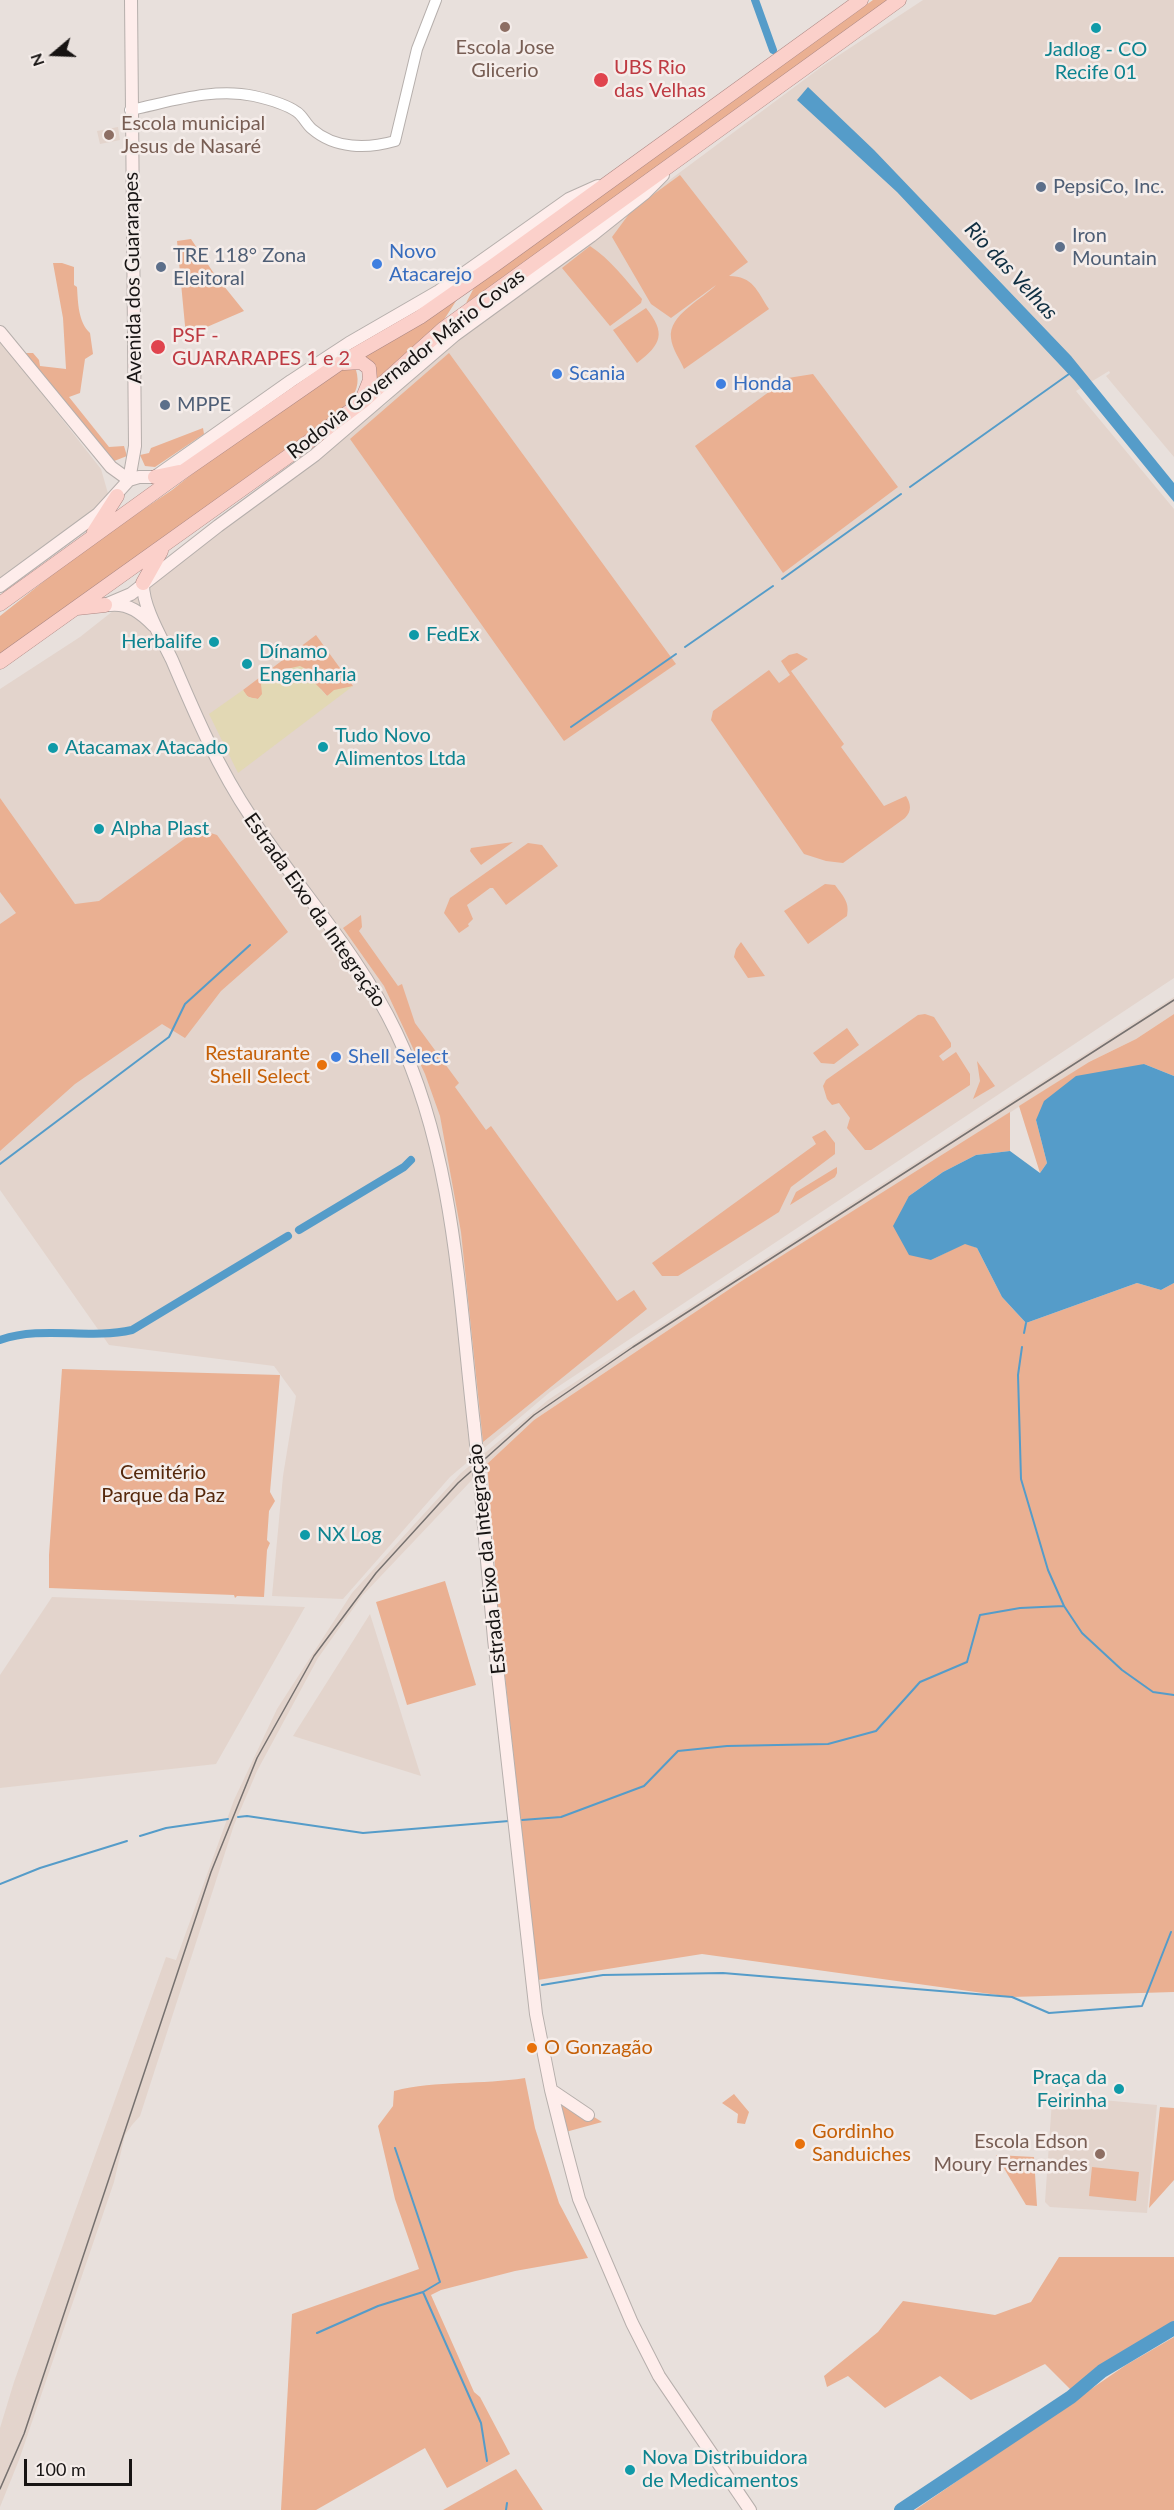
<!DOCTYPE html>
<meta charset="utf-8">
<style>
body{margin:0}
#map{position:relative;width:1174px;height:2510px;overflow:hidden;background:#e8e0dc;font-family:Lato,sans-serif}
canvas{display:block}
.north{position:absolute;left:24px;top:24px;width:60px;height:60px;-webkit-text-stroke:4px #f5edea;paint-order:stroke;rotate:251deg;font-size:16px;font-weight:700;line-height:24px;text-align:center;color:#171413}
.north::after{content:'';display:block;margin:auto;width:21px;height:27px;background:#171413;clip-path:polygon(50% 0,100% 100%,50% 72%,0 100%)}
.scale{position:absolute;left:24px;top:2459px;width:108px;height:27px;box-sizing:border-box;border:3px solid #171413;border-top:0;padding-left:8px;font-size:18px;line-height:21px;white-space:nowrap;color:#171413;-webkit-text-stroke:4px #f5edea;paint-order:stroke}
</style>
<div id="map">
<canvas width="1174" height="2510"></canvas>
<div class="north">N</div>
<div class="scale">100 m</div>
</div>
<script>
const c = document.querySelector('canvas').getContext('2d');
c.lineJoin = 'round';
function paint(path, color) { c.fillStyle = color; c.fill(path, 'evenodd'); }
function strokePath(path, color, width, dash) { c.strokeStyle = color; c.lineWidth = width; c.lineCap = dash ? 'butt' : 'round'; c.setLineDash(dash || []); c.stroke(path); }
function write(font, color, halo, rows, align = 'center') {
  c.font = font + ' Lato,sans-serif'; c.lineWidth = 5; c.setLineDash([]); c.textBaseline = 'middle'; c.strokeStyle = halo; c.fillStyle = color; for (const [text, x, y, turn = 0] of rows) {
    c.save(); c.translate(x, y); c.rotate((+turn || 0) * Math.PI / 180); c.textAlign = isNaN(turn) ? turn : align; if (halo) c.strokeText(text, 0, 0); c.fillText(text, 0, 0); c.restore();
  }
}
const built = new Path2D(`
 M 923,0 L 1174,0 L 1174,457 L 1106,376 L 1110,373 L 1109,371 L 1076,391 L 1174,509 L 1174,978 L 550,1392 L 450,1477 L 343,1599 L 272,1596 L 283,1476 L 296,1396 L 274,1366 L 109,1345 L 0,1190 L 0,689 L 80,637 L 345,428 L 384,406 L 444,348 L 824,65 Z
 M 118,127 L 120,140 L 100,144 L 97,131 Z
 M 0,340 L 101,469 L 109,497 L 0,583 Z
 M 1174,997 L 1174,1014 L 1136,1039 L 1089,1062 L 856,1211 L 740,1282 L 534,1420 L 487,1464 L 362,1596 L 318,1658 L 257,1771 L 234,1825 L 140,2116 L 132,2125 L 125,2135 L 114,2182 L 19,2460 L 0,2507 L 0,2428 L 14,2382 L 166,1957 L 176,1960 L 234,1800 L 277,1709 L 352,1593 L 461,1473 L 548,1400 L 651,1332 Z
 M 52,1597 L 305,1607 L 216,1764 L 0,1788 L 0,1675 Z
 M 370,1614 L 418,1767 L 421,1776 L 293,1736 Z
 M 1058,2096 L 1157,2105 L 1147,2213 L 1050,2207 L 1045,2202 L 1052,2100 Z`);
const green = new Path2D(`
 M 873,0 L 890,0 L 509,276 L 466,303 L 476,284 Z
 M 680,175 L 748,262 L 729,276 C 753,276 757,291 769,309 L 684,369 C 680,359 672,349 671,338 C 668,315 703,299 716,285 L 671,318 L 651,304 L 612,237 L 632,210 Z
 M 191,239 L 215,275 L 244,311 L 186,336 L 177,241 Z
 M 590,246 C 610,259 626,280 642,299 L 641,303 L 610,326 L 562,268 Z
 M 53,263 L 62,263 L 74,267 L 74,285 L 77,287 C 78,302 78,322 90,333 L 93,354 L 85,359 L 80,393 L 69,397 L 109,447 L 124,446 L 127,456 L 109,463 L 25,353 L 33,353 L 39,360 L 40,366 L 66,369 L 63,318 Z
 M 463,290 L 440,326 L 366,388 L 363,368 L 342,363 Z
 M 646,308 C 666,333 662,344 637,363 L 613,330 Z
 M 449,353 L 676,664 L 564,741 L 350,439 Z
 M 336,367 L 356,370 C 364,396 340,410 322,424 L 0,656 L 0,616 L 86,548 L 172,490 L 254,425 Z
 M 813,374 L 898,487 L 783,573 L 695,446 L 788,378 Z
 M 203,428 L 204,434 L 155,467 L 145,466 L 140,455 L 149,453 L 151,448 Z
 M 316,635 L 353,686 L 327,696 C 319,686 314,682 301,682 L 300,666 L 263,688 L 262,695 L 258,699 C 250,698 246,697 243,690 Z
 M 797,653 L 808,659 L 791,671 L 844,744 L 841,747 L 884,806 L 906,796 C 911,804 912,811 905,818 L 843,863 L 826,861 L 804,854 L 711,720 L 713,711 L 769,670 L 779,683 L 790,675 L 781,661 L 789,655 Z
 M 0,798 L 75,904 L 99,901 L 198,829 L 217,835 L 288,932 L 221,991 L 185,1038 L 162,1024 L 75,1084 L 0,1151 L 0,924 L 16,913 L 0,892 Z
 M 513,842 L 481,865 L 470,851 L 471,848 Z
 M 528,843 L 542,845 L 558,866 L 506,905 L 493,888 L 490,888 L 467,905 L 473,919 L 468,924 L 469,926 L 459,933 L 444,913 L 450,898 Z
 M 825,884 L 835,885 C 843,896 850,902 847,916 L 808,944 L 784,911 Z
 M 361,915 L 362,927 L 359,931 L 398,986 L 402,984 L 415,1023 L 459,1083 L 455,1087 L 486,1130 L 491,1126 L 617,1301 L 634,1290 L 647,1309 L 483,1442 L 461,1232 L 440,1116 L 425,1074 L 384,986 L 343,928 Z
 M 741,942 L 765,976 L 748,978 L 734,957 L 736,949 Z
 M 925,1014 L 934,1017 L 951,1043 L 951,1047 L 939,1056 L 943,1061 L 956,1052 L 970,1074 L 970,1085 L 871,1150 L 865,1150 L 847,1128 L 850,1118 L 839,1103 L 832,1105 L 827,1099 L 823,1086 L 826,1080 L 918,1015 Z
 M 1174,1014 L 1174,1076 L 1144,1064 L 1036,1120 L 1047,1163 L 1040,1173 L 1019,1106 L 1089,1062 L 1136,1039 Z
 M 847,1028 L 859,1045 L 834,1064 L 821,1063 L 813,1053 Z
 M 977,1061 L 995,1086 L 973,1099 L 980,1081 Z
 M 1010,1112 L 1010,1151 L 976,1155 L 943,1172 L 909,1196 L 931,1260 L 965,1243 L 977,1248 L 1002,1297 L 1026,1323 L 1137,1283 L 1161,1290 L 1174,1283 L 1174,1992 L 1012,1997 L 702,1954 L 538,1980 L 500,1631 L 487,1464 L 534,1420 L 740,1282 Z
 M 825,1130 L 835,1143 L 835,1154 L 791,1187 L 779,1212 L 678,1276 L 662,1276 L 652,1263 L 816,1144 L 812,1137 Z
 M 837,1167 L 837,1173 L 835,1177 L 790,1205 L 796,1192 Z
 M 62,1369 L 280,1375 L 270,1492 L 275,1501 L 269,1511 L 267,1540 L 270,1543 L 267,1550 L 264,1597 L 237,1596 L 235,1598 L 234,1595 L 49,1588 L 49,1555 Z
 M 445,1581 L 476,1685 L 407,1705 L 376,1602 Z
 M 525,2078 L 535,2128 L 559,2203 L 588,2258 L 515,2271 L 441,2290 L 431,2295 L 474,2392 L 480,2397 L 510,2454 L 447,2488 L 425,2448 L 316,2510 L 281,2510 L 292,2314 L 419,2269 L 395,2199 L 378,2126 L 393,2106 L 394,2091 C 437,2080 482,2085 525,2078 Z
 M 551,2090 L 602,2122 L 562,2133 Z
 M 734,2094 L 749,2112 L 745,2124 L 737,2123 L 738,2114 L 722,2103 Z
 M 1160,2107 L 1174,2108 L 1174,2180 L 1149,2208 Z
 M 996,2155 L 1034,2157 L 1037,2206 L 1026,2205 Z
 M 1092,2167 L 1139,2172 L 1136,2201 L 1089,2196 Z
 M 1059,2257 L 1174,2257 L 1174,2328 L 1102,2371 L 1075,2394 L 1045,2364 L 971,2400 L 940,2376 L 885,2408 L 848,2376 L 827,2387 L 824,2376 L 878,2332 L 903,2301 L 995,2315 L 1031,2302 Z
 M 1174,2337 L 1174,2510 L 915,2510 L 1126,2365 Z
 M 516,2469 L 543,2510 L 443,2510 Z`);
const sand = new Path2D(`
 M 300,666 L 304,668 L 305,674 L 301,682 L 315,683 L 327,696 L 334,690 L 353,686 L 238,773 L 209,714 L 243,690 L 248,697 L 258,699 L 262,694 L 261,684 L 264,681 L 282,670 Z`);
const water = new Path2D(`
 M 808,87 L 874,150 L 1071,356 L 1174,483 L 1174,502 L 1075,381 L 897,192 L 797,100 Z
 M 1144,1064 L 1174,1076 L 1174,1283 L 1161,1290 L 1137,1283 L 1026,1323 L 1002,1297 L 977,1248 L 965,1244 L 931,1260 L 909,1255 L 893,1226 L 909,1196 L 943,1172 L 976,1155 L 1010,1151 L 1040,1173 L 1047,1163 L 1036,1120 L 1044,1101 L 1076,1076 Z`);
const stream = new Path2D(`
 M 910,487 L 1069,374
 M 782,579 L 901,494
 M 685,647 L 773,586
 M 571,727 L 676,654
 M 0,1164 L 169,1037 L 185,1004 L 250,945
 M 1024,1333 L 1026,1323
 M 1022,1347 L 1018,1375 L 1021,1479 L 1048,1570 L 1064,1606
 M 238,1817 L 247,1816 L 363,1833 L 509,1821
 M 522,1820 L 561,1817 L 644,1786 L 678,1751 L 727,1746 L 828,1744 L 876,1731 L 920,1682 L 967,1662 L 980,1615 L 1020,1608 L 1064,1606 L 1082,1633 L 1122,1670 L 1153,1692 L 1174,1695
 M 140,1836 L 166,1828 L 228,1819
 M 0,1884 L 40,1868 L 127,1841
 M 542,1985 L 603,1975 L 723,1973 L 1012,1997 L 1049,2013 L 1142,2006 L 1171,1932
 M 395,2148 L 440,2282 L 423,2292 L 481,2423 L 487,2461
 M 317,2333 L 378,2306 L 423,2292
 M 506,2510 L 507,2503`);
const canal = new Path2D(`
 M 755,0 L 773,50
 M 299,1230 L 404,1167 L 411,1160
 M 0,1340 C 43,1325 88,1340 132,1330 L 288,1236`);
const river = new Path2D(`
 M 901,2510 L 1071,2397 L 1102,2371 L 1174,2328`);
const tertiary = new Path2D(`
 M 130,110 C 170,102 213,87 254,96 C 267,99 286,104 297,112 C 303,116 306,124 312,129 C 335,149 367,149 395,141 L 417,49 L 436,0`);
const secondary = new Path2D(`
 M 0,332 L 111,467 L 129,480
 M 129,480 L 135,446 L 131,0
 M 143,583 C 142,606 162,639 172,660 C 195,714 218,768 251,817 C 298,889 359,954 396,1032 C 454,1153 459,1294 474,1425
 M 0,586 L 98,514 L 129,480 L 139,477 L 155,477 L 291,381 L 349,343 L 439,291 L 569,199 L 598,186
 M 105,605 L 131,594 L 218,526 L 315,455 L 455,335 L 591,236 L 645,193 L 663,175
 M 110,605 C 129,603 141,613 154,626
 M 480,1482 L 494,1639 L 536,2014 L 551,2090 L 565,2146 L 579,2199 L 632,2323 L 659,2376 L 750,2510
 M 551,2090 L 588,2115`);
const trunk = new Path2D(`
 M 344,363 L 361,362 L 369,368 L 370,380 L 362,400
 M 155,477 L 179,472
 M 94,532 L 117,496
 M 143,583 L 161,551
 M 0,604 L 184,471 L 337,365 L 420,317 L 493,266 L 861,0
 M 77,608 L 105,605
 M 0,662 L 318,435 L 362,402 L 443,329 L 899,0`);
const tram = new Path2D(`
 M 0,2489 L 24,2434 L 211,1872 L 257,1758 L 314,1656 L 376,1573 L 458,1483 L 534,1415 L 633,1347 L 1174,1000`);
const secondaryBridge = new Path2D(`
 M 474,1425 L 480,1482`);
const markers = [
 [505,27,6,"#8d6e63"],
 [1096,28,6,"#0f9aa8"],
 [601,80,8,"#e0444e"],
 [109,135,6,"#8d6e63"],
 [1041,187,6,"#5c6f8a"],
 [1060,247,6,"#5c6f8a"],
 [377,264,6,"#3f7fe0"],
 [161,267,6,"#5c6f8a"],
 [158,347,8,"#e0444e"],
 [557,374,6,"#3f7fe0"],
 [721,384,6,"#3f7fe0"],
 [165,405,6,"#5c6f8a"],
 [414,635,6,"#0f9aa8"],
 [214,642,6,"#0f9aa8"],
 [247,664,6,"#0f9aa8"],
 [323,747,6,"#0f9aa8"],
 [53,748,6,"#0f9aa8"],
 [99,829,6,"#0f9aa8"],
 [336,1057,6,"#3f7fe0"],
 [322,1065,6,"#e8710a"],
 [305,1535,6,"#0f9aa8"],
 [532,2048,6,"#e8710a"],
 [1119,2089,6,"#0f9aa8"],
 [800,2144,6,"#e8710a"],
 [1100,2154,6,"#8d6e63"],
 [630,2470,6,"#0f9aa8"]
];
const educationNames = [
 ["Escola Jose",505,48],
 ["Glicerio",505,71],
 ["Escola municipal",121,124,"left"],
 ["Jesus de Nasaré",121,147,"left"],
 ["Escola Edson",1088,2142,"right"],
 ["Moury Fernandes",1088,2165,"right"]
];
const cultureNames = [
 ["Jadlog - CO",1096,50,"center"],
 ["Recife 01",1096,73,"center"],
 ["FedEx",426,635],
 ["Herbalife",202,642,"right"],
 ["Dínamo",259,652],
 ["Engenharia",259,675],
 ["Tudo Novo",335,736],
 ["Alimentos Ltda",335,759],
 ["Atacamax Atacado",65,748],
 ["Alpha Plast",111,829],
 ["NX Log",317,1535],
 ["Praça da",1107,2078,"right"],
 ["Feirinha",1107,2101,"right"],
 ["Nova Distribuidora",642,2458],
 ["de Medicamentos",642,2481]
];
const healthNames = [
 ["UBS Rio",614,68],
 ["das Velhas",614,91],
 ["PSF -",172,336],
 ["GUARARAPES 1 e 2",172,359]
];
const serviceNames = [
 ["PepsiCo, Inc.",1053,187],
 ["Iron",1072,236],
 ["Mountain",1072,259],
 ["TRE 118° Zona",173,256],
 ["Eleitoral",173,279],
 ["MPPE",177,405]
];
const shopNames = [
 ["Novo",389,252],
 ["Atacarejo",389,275],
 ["Scania",569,374],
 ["Honda",733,384],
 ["Shell Select",348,1057]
];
const streetNames = [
 ["Avenida dos Guararapes",133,278,-91],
 ["Rodovia Governador Mário Covas",406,364,-38],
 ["Estrada Eixo da Integração",315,910,55],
 ["Estrada Eixo da Integração",487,1559,-96]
];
const foodNames = [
 ["Restaurante",310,1054,"right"],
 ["Shell Select",310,1077,"right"],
 ["O Gonzagão",544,2048],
 ["Gordinho",812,2132],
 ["Sanduiches",812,2155]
];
const parkNames = [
 ["Cemitério",163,1473],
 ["Parque da Paz",163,1496]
];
const waterNames = [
 ["Rio das Velhas",1011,271,47]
];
paint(built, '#e3d4cc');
paint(green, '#eab092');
paint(sand, '#e2d8b4');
paint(water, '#559cc9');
strokePath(stream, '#559cc9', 2);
strokePath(canal, '#559cc9', 8);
strokePath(river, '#559cc9', 14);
strokePath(tertiary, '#b6afac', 12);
strokePath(secondary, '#b6afac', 14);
strokePath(trunk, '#ab8682', 15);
strokePath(tertiary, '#fff', 10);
strokePath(secondary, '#feedeb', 12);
strokePath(trunk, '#fbd0ca', 14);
strokePath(tram, '#76716f', 1.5);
strokePath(secondaryBridge, '#b6afac', 14, []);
strokePath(secondaryBridge, '#feedeb', 12);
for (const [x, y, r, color] of markers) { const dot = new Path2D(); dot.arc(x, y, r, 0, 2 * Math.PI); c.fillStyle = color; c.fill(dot); strokePath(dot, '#f5edea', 2); }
write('20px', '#785e54', '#f5edea', educationNames);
write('20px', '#0d838f', '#f5edea', cultureNames, 'left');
write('20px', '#be3a42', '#f5edea', healthNames, 'left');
write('20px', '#4e5e75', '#f5edea', serviceNames, 'left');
write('20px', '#366cbe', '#f5edea', shopNames, 'left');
write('20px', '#171413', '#f5edea', streetNames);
write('20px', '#c56008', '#f5edea', foodNames, 'left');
write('20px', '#55280c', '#f5edea', parkNames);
write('italic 21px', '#0f2f42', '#f5edea', waterNames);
</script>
